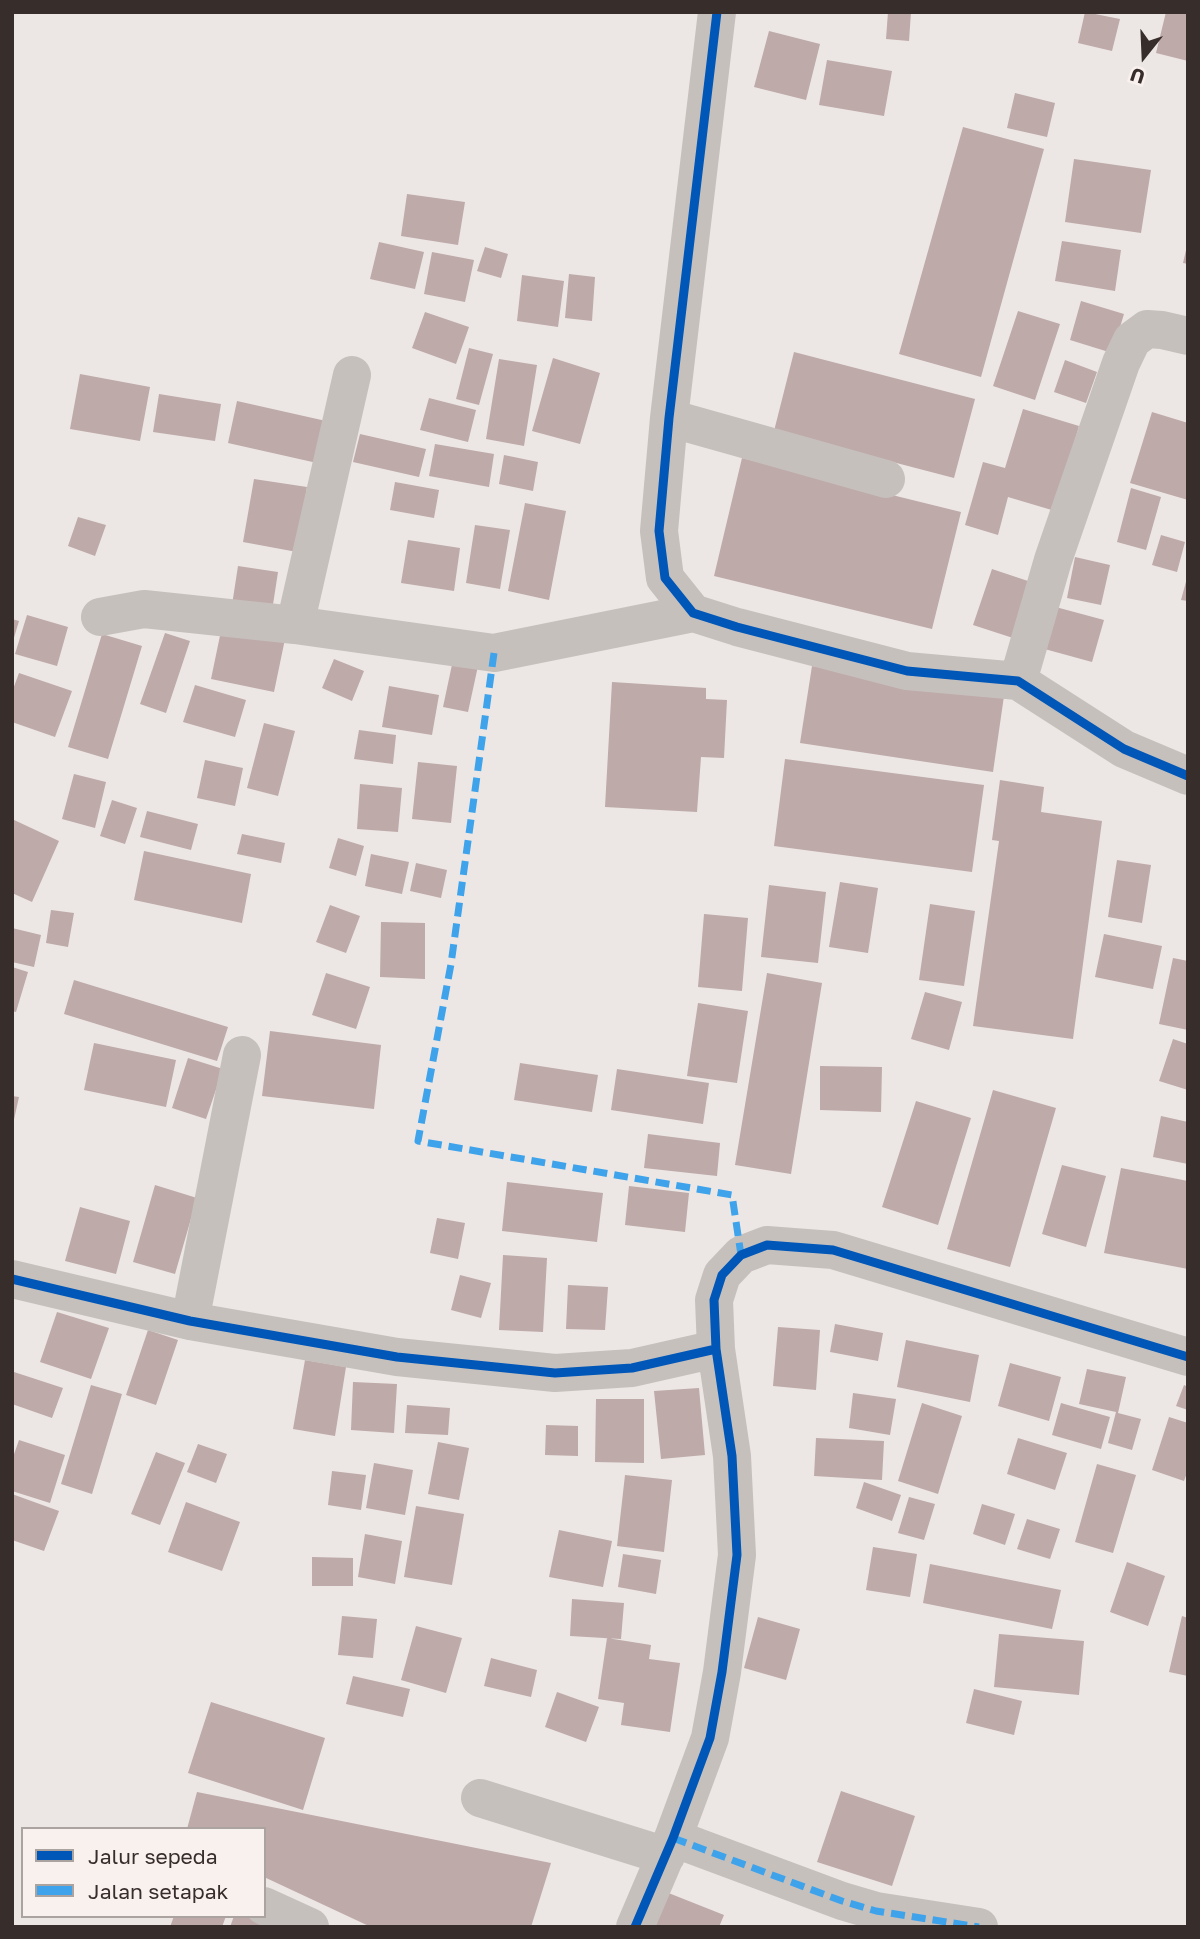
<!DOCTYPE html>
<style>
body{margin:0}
#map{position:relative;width:1200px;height:1939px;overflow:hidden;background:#ece7e4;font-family:"Golos Text",sans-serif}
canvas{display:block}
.frame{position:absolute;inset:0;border:14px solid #372d2b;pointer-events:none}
.legend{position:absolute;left:21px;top:1827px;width:245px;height:91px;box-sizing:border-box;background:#f8f1ed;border:2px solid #aba39f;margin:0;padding:9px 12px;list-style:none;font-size:21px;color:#372d2b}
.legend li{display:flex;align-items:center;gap:14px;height:35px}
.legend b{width:35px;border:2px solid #aba39f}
.north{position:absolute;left:1109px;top:21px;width:70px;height:70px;-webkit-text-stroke:5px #f8f1ed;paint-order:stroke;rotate:198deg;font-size:19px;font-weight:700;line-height:28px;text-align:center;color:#372d2b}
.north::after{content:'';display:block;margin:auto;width:24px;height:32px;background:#372d2b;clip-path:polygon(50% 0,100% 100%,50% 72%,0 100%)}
</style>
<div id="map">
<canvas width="1200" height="1939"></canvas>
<div class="frame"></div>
<ul class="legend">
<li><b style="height:9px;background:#0057b8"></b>Jalur sepeda</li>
<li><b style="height:9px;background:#3fa3eb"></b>Jalan setapak</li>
</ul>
<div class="north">U</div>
</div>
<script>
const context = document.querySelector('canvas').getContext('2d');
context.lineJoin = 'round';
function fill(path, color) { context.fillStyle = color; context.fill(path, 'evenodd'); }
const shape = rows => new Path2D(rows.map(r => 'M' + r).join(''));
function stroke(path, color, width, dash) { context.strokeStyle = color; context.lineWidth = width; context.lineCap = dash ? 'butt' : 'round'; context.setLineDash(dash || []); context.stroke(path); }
const building = shape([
 [888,12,911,12,909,41,886,39],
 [1085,12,1120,19,1112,51,1078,43],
 [1166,12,1188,12,1188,61,1156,53],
 [769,31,820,44,806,100,754,87],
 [827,60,892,71,884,116,819,105],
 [1015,93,1055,103,1047,137,1007,128],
 [963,127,1044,149,981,377,899,354],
 [1074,159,1151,170,1141,233,1065,222],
 [407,194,465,202,458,245,401,236],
 [1062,241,1121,250,1115,291,1055,281],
 [379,242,424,252,415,289,370,279],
 [1187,246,1188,247,1188,264,1183,263],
 [485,247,508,254,501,278,477,271],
 [432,252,474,260,465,302,424,294],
 [569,274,595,277,592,321,565,318],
 [522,275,564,281,558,327,517,321],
 [1081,301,1124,314,1112,353,1070,340],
 [1018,311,1060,324,1035,400,993,386],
 [425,312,469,327,456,364,412,348],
 [469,348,493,354,479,405,456,399],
 [794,352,975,399,954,478,774,431],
 [553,358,600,373,580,444,532,431],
 [499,359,537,365,524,446,486,439],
 [1065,360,1097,372,1086,403,1054,392],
 [80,374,150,387,140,441,70,429],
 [159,394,221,404,215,441,153,432],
 [429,398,476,410,468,442,420,430],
 [237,401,326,421,317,463,228,443],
 [1023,409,1079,426,1055,511,1008,497,998,535,965,525,983,462,1005,468],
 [1152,412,1188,423,1188,500,1130,483],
 [360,434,426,449,419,477,353,462],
 [435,444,494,454,489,487,429,476],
 [504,455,538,462,533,491,499,484],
 [742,458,961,512,932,629,714,576],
 [254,479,307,487,297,552,243,542],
 [395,482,439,490,434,518,390,510],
 [1131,488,1161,497,1146,550,1117,542],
 [525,503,566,511,549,600,508,591],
 [78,517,106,525,95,556,68,546],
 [475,525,510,530,500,589,466,583],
 [1161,535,1185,542,1177,572,1152,565],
 [408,540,460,548,454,591,401,583],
 [1075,557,1110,565,1101,605,1067,598],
 [238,566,278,572,272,611,232,605],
 [992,569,1031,582,1013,638,973,625],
 [1187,578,1188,578,1188,601,1181,600],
 [1052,606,1104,620,1092,662,1041,648],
 [27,615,68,627,57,666,15,654],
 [12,619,19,621,13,641,12,640],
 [222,626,285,639,274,692,211,679],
 [165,633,190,641,166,713,140,704],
 [102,634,142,646,108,759,68,747],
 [334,659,364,671,352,701,322,688],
 [453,660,478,666,468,712,443,707],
 [812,666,1004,696,993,772,800,743],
 [19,673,72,691,55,737,12,722,12,692],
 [612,682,706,688,706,699,727,700,724,758,701,757,697,812,605,807],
 [195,685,246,700,235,737,183,722],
 [389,686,439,695,432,735,382,727],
 [264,723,295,731,278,796,247,788],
 [359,730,396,735,393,764,354,759],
 [785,759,984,785,972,872,774,846],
 [205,760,243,768,235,806,197,798],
 [418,762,457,766,451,823,412,819],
 [74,774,106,782,95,828,62,819],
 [1000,780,1044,787,1041,812,1102,821,1073,1039,973,1026,999,841,992,840],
 [360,784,402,788,398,832,357,829],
 [112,800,137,808,125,844,100,836],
 [147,811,198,824,191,850,140,837],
 [12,819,59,841,32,902,12,893],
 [242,834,285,843,281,863,237,854],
 [338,838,364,846,356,876,329,868],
 [144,851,251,874,242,923,134,900],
 [371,854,409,862,402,894,365,886],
 [1117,860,1151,865,1142,923,1108,917],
 [416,863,447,870,441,898,410,891],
 [840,882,878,888,868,953,829,947],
 [769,885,826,892,818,963,761,957],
 [930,904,975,911,964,986,919,980],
 [330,905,360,916,346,953,316,942],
 [51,910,74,913,68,947,46,943],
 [704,914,748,918,742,991,698,987],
 [381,922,425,923,425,979,380,977],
 [12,928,41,935,34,967,12,962],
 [1104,934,1162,946,1153,989,1095,977],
 [1173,958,1188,961,1188,1030,1159,1024],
 [12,967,28,972,16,1012,12,1011],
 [326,973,370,987,356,1029,312,1015],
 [767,973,822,983,791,1174,735,1165],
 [74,980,228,1027,217,1061,64,1014],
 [925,992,962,1002,949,1050,911,1039],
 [698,1003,748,1011,737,1083,687,1076],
 [270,1031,381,1045,374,1109,262,1096],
 [1173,1039,1188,1044,1188,1090,1159,1081],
 [94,1043,176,1060,166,1107,84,1090],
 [188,1058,223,1069,206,1119,172,1108],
 [520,1063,598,1075,592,1112,514,1100],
 [820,1066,882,1067,881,1112,820,1110],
 [617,1069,709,1083,703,1124,611,1110],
 [993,1090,1056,1108,1010,1267,947,1249],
 [12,1096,19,1097,13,1124,12,1124],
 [916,1101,971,1118,938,1225,882,1207],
 [1161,1116,1188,1122,1188,1164,1153,1157],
 [648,1134,720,1143,717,1176,644,1168],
 [1062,1165,1106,1176,1086,1247,1042,1234],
 [1121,1168,1188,1181,1188,1269,1104,1253],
 [507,1182,603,1193,597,1242,502,1231],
 [155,1185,197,1198,175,1274,133,1262],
 [629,1186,689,1193,685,1232,625,1225],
 [80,1207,130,1221,116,1274,65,1261],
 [437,1218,465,1223,458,1259,430,1253],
 [503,1255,547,1258,543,1332,499,1330],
 [460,1275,491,1283,481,1318,451,1310],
 [568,1285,608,1287,605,1330,566,1329],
 [57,1312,109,1328,91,1379,40,1362],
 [835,1324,883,1333,878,1361,830,1352],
 [778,1327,820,1330,816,1390,773,1386],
 [148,1330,178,1340,156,1405,126,1395],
 [906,1340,979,1355,970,1402,897,1387],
 [305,1360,346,1367,335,1436,293,1429],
 [1010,1363,1061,1377,1049,1421,998,1406],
 [1087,1369,1126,1377,1118,1413,1141,1419,1132,1450,1108,1443,1116,1412,1079,1404],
 [14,1372,63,1388,52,1418,12,1404],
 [353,1382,397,1384,394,1433,351,1430],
 [91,1385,122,1394,92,1494,61,1484],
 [1184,1385,1188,1387,1188,1410,1176,1406],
 [699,1388,705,1455,661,1459,654,1391],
 [853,1393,896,1399,890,1435,849,1428],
 [596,1399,644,1399,644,1463,595,1462],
 [922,1403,962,1416,938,1494,898,1481],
 [1061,1403,1110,1417,1101,1449,1052,1435],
 [407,1405,450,1408,448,1435,405,1433],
 [1169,1417,1188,1423,1188,1470,1184,1481,1152,1470],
 [546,1425,578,1426,578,1456,545,1455],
 [816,1438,884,1441,882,1480,814,1476],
 [1018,1438,1067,1453,1055,1490,1007,1474],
 [19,1440,65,1455,50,1503,12,1491,12,1460],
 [438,1442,469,1448,459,1500,428,1494],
 [198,1444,227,1454,216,1483,187,1472],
 [156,1452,185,1463,160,1525,131,1514],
 [374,1463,413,1470,405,1515,366,1508],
 [1097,1464,1136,1475,1113,1553,1075,1542],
 [332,1471,366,1475,361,1510,328,1505],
 [625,1475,672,1480,664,1552,617,1546],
 [864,1482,901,1495,892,1521,856,1508],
 [12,1494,59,1511,44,1551,12,1540],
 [909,1497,935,1504,924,1540,898,1533],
 [186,1502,240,1522,222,1571,168,1552],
 [982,1504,1015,1514,1005,1545,973,1534],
 [416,1506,464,1514,452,1585,404,1577],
 [1027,1519,1060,1529,1050,1559,1017,1549],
 [559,1530,612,1541,603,1587,549,1577],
 [365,1534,402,1541,395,1584,358,1577],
 [873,1547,917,1554,910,1597,866,1590],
 [623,1554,661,1560,656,1594,618,1587],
 [312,1557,353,1558,353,1586,312,1586],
 [1127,1562,1165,1576,1148,1626,1110,1612],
 [930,1564,1061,1590,1052,1629,923,1603],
 [572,1599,624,1603,621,1639,570,1636],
 [342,1616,377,1619,373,1658,338,1655],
 [1182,1616,1188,1618,1188,1676,1169,1672],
 [758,1617,800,1629,786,1680,744,1668],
 [416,1626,462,1638,446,1693,401,1680],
 [999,1634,1084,1641,1079,1695,994,1687],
 [607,1638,651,1645,649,1659,680,1663,670,1732,621,1725,624,1703,598,1699],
 [491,1658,537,1670,531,1697,484,1686],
 [353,1676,410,1689,403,1717,346,1704],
 [974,1689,1022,1701,1014,1735,966,1723],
 [557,1692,599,1707,586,1742,545,1727],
 [211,1702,325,1738,303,1810,188,1773],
 [841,1791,915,1816,892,1886,817,1862],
 [197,1792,551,1863,531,1927,371,1927,264,1877,264,1829,187,1829],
 [666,1892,724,1915,719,1927,652,1927],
 [174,1916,226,1916,222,1927,170,1927],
 [234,1916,245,1916,272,1927,230,1927]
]);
const minor = shape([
 [717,12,669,418,659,531,665,578,693,613,737,627,907,671,1018,681,1124,749,1188,776],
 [669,418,886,479],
 [100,617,144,609,295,625,494,653,693,613],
 [295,625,352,375],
 [1018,681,1053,560,1121,363,1132,340,1147,329,1162,330,1188,336],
 [12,1279,190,1321,397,1357,555,1373,632,1368,716,1349],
 [190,1321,242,1055],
 [480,1798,666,1856],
 [673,1838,842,1901,876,1911,979,1927],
 [264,1906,310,1927],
 [635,1927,673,1838,710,1738,722,1672,737,1555,732,1456,716,1349,714,1300,722,1275,741,1255,767,1245,833,1250,1188,1357]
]);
const quiet = shape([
 [494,653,451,964,418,1141,732,1195,741,1255],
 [673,1838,842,1901,876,1911,979,1927]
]);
const cycleway = shape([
 [717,12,669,418,659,531,665,578,693,613,737,627,907,671,1018,681,1124,749,1188,776],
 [12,1279,190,1321,397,1357,555,1373,632,1368,716,1349],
 [635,1927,673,1838,710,1738,722,1672,737,1555,732,1456,716,1349,714,1300,722,1275,741,1255,767,1245,833,1250,1188,1357]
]);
fill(building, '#beaaa8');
stroke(minor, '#c6c0bd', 38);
stroke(quiet, '#3fa3eb', 7, [14, 7]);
stroke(cycleway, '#0057b8', 9);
</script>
